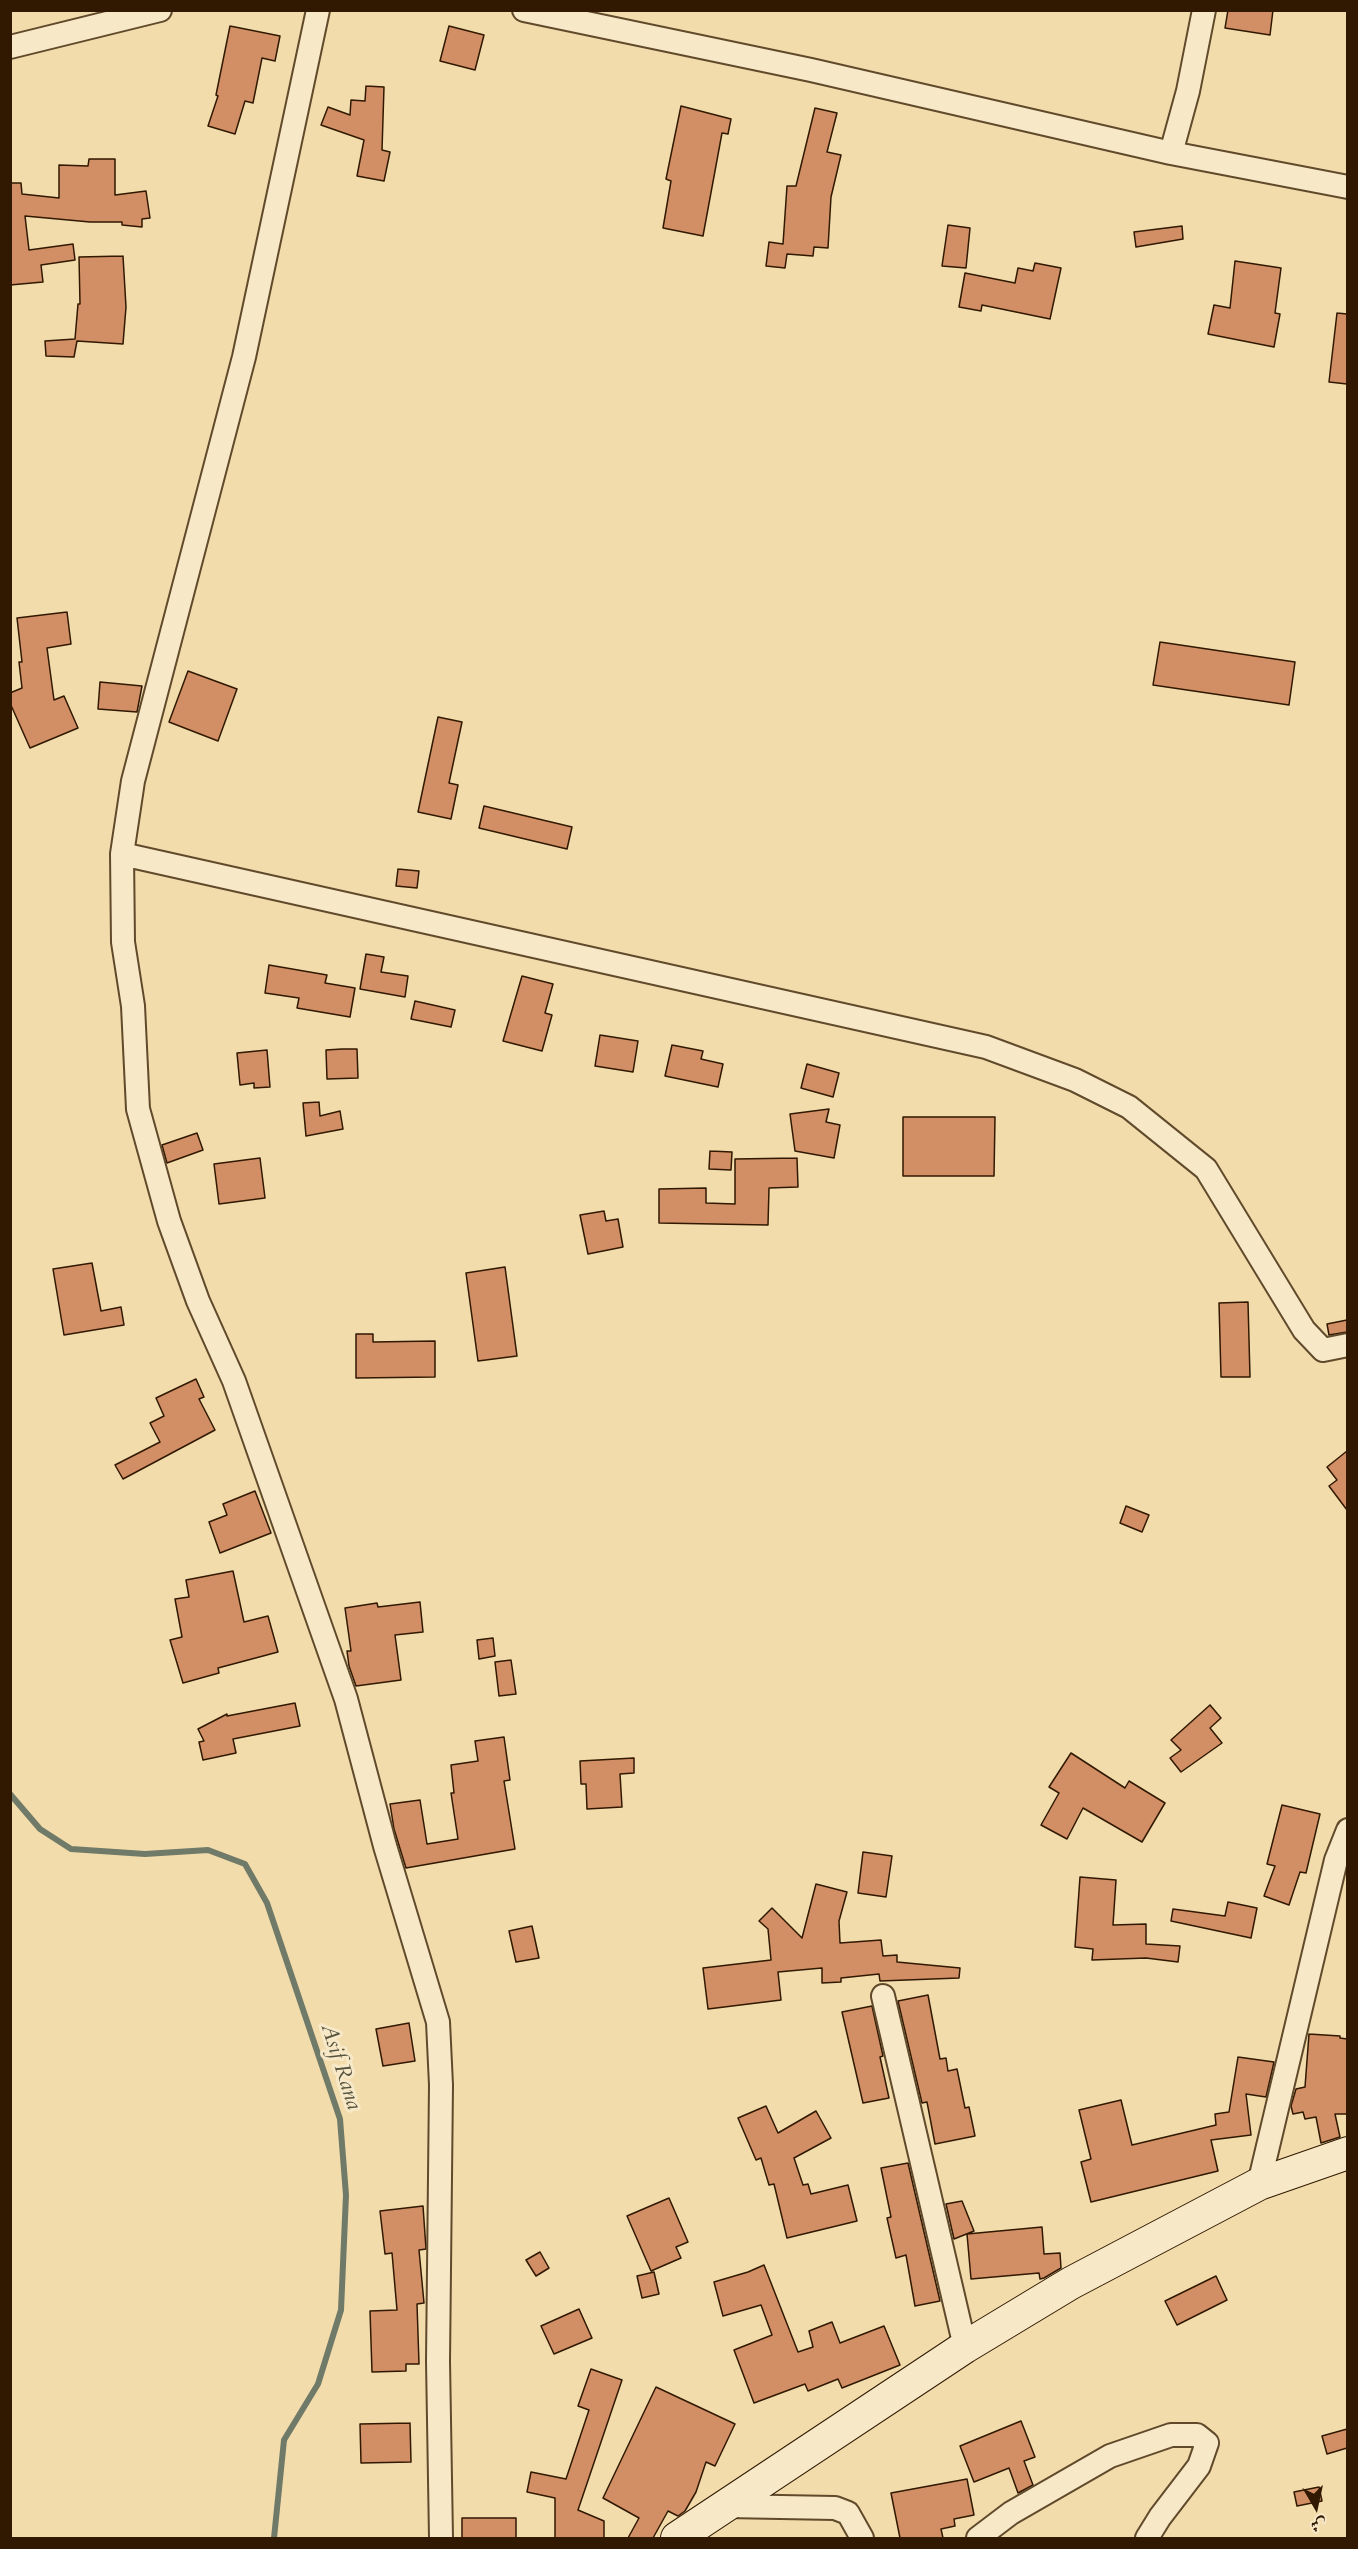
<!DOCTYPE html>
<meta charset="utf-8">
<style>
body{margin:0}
#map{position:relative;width:1358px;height:2549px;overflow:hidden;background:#f2dcab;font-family:Cardo,Amiri,serif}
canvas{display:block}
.frame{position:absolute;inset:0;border:12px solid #301900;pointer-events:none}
.north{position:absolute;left:1286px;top:2477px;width:60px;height:60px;-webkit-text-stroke:4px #f7e8c8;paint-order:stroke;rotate:171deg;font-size:16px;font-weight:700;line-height:24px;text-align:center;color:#301900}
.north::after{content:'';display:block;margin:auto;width:21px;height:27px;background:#301900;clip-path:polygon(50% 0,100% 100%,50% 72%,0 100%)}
</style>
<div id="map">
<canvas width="1358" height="2549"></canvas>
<div class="frame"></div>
<div class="north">ش</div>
</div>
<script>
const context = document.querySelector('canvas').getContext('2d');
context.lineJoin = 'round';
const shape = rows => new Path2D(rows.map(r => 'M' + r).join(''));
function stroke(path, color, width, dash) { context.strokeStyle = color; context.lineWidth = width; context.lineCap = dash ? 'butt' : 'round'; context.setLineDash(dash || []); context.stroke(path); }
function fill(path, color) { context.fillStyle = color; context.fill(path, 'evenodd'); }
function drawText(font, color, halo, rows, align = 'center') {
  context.font = font + ' Cardo,serif'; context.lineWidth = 6; context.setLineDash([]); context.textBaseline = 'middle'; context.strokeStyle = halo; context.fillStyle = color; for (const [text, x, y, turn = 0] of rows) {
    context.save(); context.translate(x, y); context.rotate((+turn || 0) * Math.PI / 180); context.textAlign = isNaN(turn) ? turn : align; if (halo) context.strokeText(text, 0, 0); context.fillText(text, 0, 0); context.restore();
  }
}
const stream = shape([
 [10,1794,40,1829,71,1849,145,1854,208,1850,245,1864,267,1903,340,2119,346,2195,341,2310,318,2384,284,2440,274,2538]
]);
const building = shape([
 [1228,10,1273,10,1270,35,1225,28,1228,10],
 [230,26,280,36,275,61,262,58,253,103,245,101,235,134,208,126,218,96,216,95,230,26],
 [449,26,484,35,475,70,440,61,449,26],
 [366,86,384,87,382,150,390,152,384,181,357,176,364,140,321,125,328,107,350,115,351,100,365,101,366,86],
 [681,106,731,119,728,134,722,133,703,236,663,228,671,181,666,179,681,106],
 [815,108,837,113,827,152,841,155,831,197,828,248,814,247,813,256,787,254,785,268,766,266,769,242,783,244,787,186,796,186,815,108],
 [89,159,115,159,115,195,146,191,150,218,142,219,142,227,122,225,122,222,90,222,25,216,29,250,73,244,75,260,41,265,43,282,10,285,10,183,21,183,22,194,59,198,59,165,88,166,89,159],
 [948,225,970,228,966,268,942,266,948,225],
 [1182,226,1183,239,1136,247,1134,232,1182,226],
 [123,256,126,307,123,344,77,341,74,357,46,356,45,341,75,339,78,304,80,304,79,257,123,256],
 [1235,261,1281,268,1275,313,1280,314,1274,347,1208,334,1214,305,1230,308,1235,261],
 [1035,263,1061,268,1050,319,982,305,981,311,959,307,965,273,1015,283,1018,268,1033,271,1035,263],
 [1337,313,1347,314,1347,384,1329,382,1337,313],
 [67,612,71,644,47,648,54,700,64,696,78,728,30,748,10,703,10,693,22,688,19,662,22,662,17,618,67,612],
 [1160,642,1295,662,1289,705,1153,685,1160,642],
 [188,671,237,689,218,741,169,722,188,671],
 [100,682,142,686,137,712,98,709,100,682],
 [438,717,462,722,449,783,458,785,451,819,418,812,438,717],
 [484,806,572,827,567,849,479,828,484,806],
 [398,869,419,871,417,888,396,886,398,869],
 [366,954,384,957,381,972,408,976,405,997,360,989,366,954],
 [269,965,327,975,325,983,355,988,350,1017,297,1008,299,998,265,993,269,965],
 [522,976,553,984,545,1013,552,1015,542,1051,503,1041,522,976],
 [415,1001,455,1010,451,1027,411,1019,415,1001],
 [600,1035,638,1041,633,1072,595,1066,600,1035],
 [672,1045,703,1051,701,1059,723,1064,718,1087,665,1076,672,1045],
 [342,1049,357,1049,358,1078,327,1079,326,1050,342,1049],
 [267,1050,270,1087,254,1088,254,1083,240,1085,237,1053,267,1050],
 [807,1064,839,1073,833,1097,801,1088,807,1064],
 [319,1102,320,1116,340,1111,343,1129,306,1136,303,1103,319,1102],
 [829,1109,826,1122,840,1125,834,1158,795,1151,790,1114,829,1109],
 [903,1117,995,1117,994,1176,903,1176,903,1117],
 [197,1133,203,1150,167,1163,162,1145,197,1133],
 [710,1151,732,1152,731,1170,709,1169,710,1151],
 [260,1158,265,1198,219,1204,214,1164,260,1158],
 [797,1158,798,1187,769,1188,768,1225,659,1223,659,1189,706,1188,706,1203,735,1204,735,1159,797,1158],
 [604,1211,606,1221,618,1219,623,1247,588,1254,580,1215,604,1211],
 [92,1263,101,1311,121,1307,124,1325,64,1335,53,1269,92,1263],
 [505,1267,517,1356,478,1361,466,1273,505,1267],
 [1248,1302,1250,1377,1221,1377,1219,1303,1248,1302],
 [1347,1320,1347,1332,1329,1335,1327,1324,1347,1320],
 [356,1334,373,1334,373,1342,435,1341,435,1377,356,1378,356,1334],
 [196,1379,204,1397,199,1399,215,1430,123,1479,115,1465,160,1442,150,1423,164,1416,156,1398,196,1379],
 [1347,1451,1347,1510,1329,1486,1337,1480,1327,1467,1347,1451],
 [255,1491,271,1533,220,1553,209,1522,227,1515,223,1504,255,1491],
 [1126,1506,1149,1515,1142,1532,1120,1523,1126,1506],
 [233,1571,244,1622,268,1616,278,1652,218,1668,219,1673,183,1683,170,1640,182,1637,175,1599,189,1597,186,1580,233,1571],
 [420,1602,423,1632,395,1635,401,1680,356,1686,349,1666,347,1651,351,1651,345,1608,377,1603,378,1607,420,1602],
 [493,1638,495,1656,479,1659,477,1640,493,1638],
 [511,1660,516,1694,499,1696,495,1662,511,1660],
 [295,1703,300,1726,233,1739,236,1753,203,1760,199,1742,204,1741,198,1729,227,1714,227,1716,295,1703],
 [1210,1705,1221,1718,1210,1728,1222,1743,1181,1772,1170,1758,1181,1750,1171,1740,1210,1705],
 [504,1737,510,1780,504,1781,515,1849,406,1868,394,1829,390,1804,420,1800,427,1844,458,1839,451,1793,454,1793,451,1765,478,1761,475,1741,504,1737],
 [1071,1753,1125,1788,1129,1781,1165,1803,1142,1842,1083,1808,1067,1839,1041,1825,1059,1793,1049,1787,1071,1753],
 [634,1758,634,1773,620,1774,622,1807,587,1809,586,1784,581,1784,580,1761,634,1758],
 [1282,1805,1320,1814,1306,1873,1300,1872,1289,1905,1264,1896,1275,1866,1267,1864,1282,1805],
 [863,1852,892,1856,886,1897,858,1893,863,1852],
 [1080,1877,1116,1880,1113,1925,1146,1924,1146,1944,1180,1946,1178,1962,1146,1958,1092,1960,1093,1949,1075,1947,1080,1877],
 [816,1884,847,1892,839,1921,840,1943,881,1940,883,1956,897,1955,897,1962,960,1968,959,1978,880,1981,879,1974,841,1978,841,1982,822,1983,822,1968,778,1972,781,2000,708,2009,703,1968,771,1960,768,1929,759,1921,772,1908,802,1938,816,1884],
 [1228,1902,1257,1908,1251,1938,1171,1921,1173,1909,1225,1916,1228,1902],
 [532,1926,539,1958,516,1962,509,1931,532,1926],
 [928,1995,940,2059,946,2058,948,2071,957,2069,965,2108,969,2107,975,2136,935,2144,927,2102,922,2103,898,2001,928,1995],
 [872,2006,883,2056,880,2057,889,2098,863,2103,842,2012,872,2006],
 [409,2023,415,2061,383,2066,376,2029,409,2023],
 [1309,2034,1340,2036,1340,2038,1347,2039,1347,2114,1335,2114,1340,2137,1321,2143,1316,2117,1305,2119,1303,2112,1293,2114,1291,2106,1296,2089,1305,2087,1309,2034],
 [1238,2057,1274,2062,1266,2097,1246,2094,1251,2135,1211,2140,1218,2171,1091,2202,1081,2162,1091,2159,1079,2110,1121,2100,1132,2145,1216,2125,1215,2114,1229,2112,1238,2057],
 [766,2106,778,2133,816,2111,831,2138,794,2158,803,2185,808,2184,811,2194,848,2185,857,2221,787,2238,774,2184,769,2185,761,2158,756,2160,738,2118,766,2106],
 [908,2163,940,2301,915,2306,906,2255,896,2258,887,2218,891,2217,881,2168,908,2163],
 [669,2198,688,2242,676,2247,681,2258,651,2271,627,2216,669,2198],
 [962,2201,974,2231,954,2239,946,2204,962,2201],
 [423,2206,426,2249,419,2250,424,2303,417,2304,419,2364,406,2364,406,2371,372,2372,370,2311,397,2310,392,2253,385,2254,380,2211,423,2206],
 [1042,2227,1044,2254,1060,2253,1061,2268,1044,2278,1040,2279,1039,2273,971,2279,967,2234,1042,2227],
 [540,2252,549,2268,536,2276,526,2260,540,2252],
 [764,2265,798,2352,813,2347,809,2331,832,2322,840,2343,884,2326,900,2365,842,2388,838,2379,808,2391,805,2384,754,2403,734,2350,772,2335,761,2305,723,2316,714,2282,748,2272,764,2265],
 [654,2272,659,2294,642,2298,637,2276,654,2272],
 [1216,2276,1227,2300,1177,2325,1165,2301,1216,2276],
 [579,2309,592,2338,554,2354,541,2326,579,2309],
 [591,2369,622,2380,578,2510,604,2521,604,2538,555,2538,555,2498,527,2492,531,2472,566,2479,589,2410,578,2406,591,2369],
 [656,2387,735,2424,715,2466,706,2462,696,2492,685,2511,678,2516,668,2511,653,2538,628,2538,639,2518,603,2498,656,2387],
 [1021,2421,1035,2457,1024,2461,1033,2485,1018,2493,1009,2468,974,2482,960,2446,1021,2421],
 [410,2423,411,2462,361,2463,360,2424,410,2423],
 [1347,2429,1347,2448,1327,2454,1322,2436,1347,2429],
 [967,2479,974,2515,954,2519,955,2526,941,2529,943,2538,900,2538,891,2493,967,2479],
 [1319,2487,1322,2501,1297,2506,1294,2492,1319,2487],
 [462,2518,516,2518,516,2538,462,2538,462,2518]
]);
const minor = shape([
 [318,10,244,357,133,781,122,854,123,942,133,1006,138,1109,169,1221,198,1301,234,1381,346,1699,385,1846,438,2022,441,2085,438,2361,441,2538],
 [524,10,811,70,1171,153,1348,187],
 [10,47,160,10],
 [1171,153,1188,91,1204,10],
 [122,854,986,1047,1075,1080,1129,1107,1206,1169,1304,1330,1323,1350,1348,1345],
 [883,1996,965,2347],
 [1259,2184,1336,1860,1348,1830],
 [726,2506,835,2508,848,2513,862,2538],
 [978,2538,1011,2513,1110,2456,1171,2435,1197,2435,1207,2443,1199,2466,1160,2517,1147,2538]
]);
const secondary = shape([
 [677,2538,965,2347,1071,2283,1259,2184,1348,2153]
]);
const waterNames = [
 ["Asif Rana",340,2067,72]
];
stroke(stream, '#707a68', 6);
fill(building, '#d28f65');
stroke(building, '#301900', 1.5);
stroke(minor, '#604a2b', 26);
stroke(secondary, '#301900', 34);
stroke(minor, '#f7e8c8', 22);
stroke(secondary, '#f7e8c8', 32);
drawText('italic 22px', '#55523d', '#f7e8c8', waterNames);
</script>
